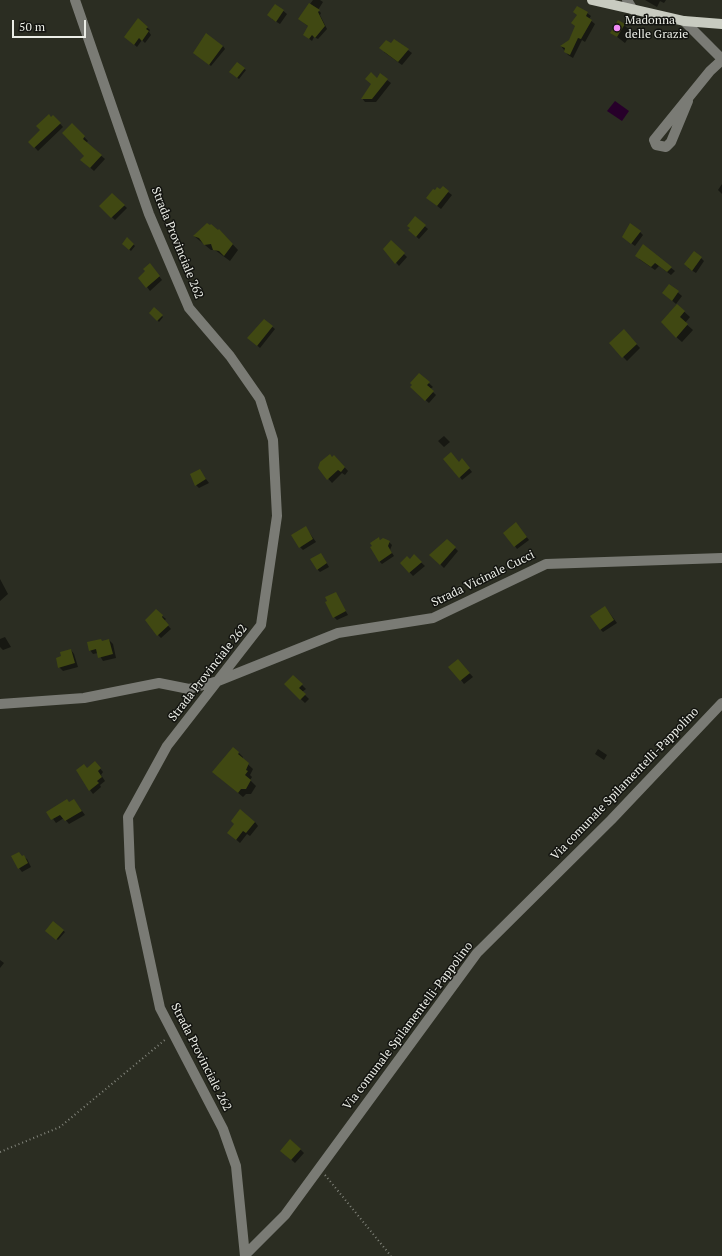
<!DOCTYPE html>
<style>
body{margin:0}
#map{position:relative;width:722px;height:1256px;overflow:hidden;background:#2b2d22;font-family:"PT Serif",serif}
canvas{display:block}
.scale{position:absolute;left:12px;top:20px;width:74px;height:18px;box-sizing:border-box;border:2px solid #ebede6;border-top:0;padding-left:5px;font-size:12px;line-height:14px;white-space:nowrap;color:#ebede6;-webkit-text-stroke:3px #131410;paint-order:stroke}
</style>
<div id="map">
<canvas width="722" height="1256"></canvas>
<div class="scale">50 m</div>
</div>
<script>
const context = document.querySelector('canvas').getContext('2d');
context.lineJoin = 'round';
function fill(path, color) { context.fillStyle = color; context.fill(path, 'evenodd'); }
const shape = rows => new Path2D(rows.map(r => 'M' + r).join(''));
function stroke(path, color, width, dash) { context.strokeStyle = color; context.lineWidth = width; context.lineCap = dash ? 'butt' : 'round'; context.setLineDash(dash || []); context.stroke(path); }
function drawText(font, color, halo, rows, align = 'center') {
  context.font = font + ' "PT Serif",serif'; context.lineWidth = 3; context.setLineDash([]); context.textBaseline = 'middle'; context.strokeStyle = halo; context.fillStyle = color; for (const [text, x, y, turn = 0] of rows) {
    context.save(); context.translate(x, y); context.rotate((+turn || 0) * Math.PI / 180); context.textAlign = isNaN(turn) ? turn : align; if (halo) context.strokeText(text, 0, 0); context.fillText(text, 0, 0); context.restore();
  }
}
const water = shape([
 [615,101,629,111,622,121,607,111]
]);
const shadow = shape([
 [313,0,320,0,323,2,318,10,321,13,320,15,327,29,318,39,314,37,312,41,307,37,309,27,299,19],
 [645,0,666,0,664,3,660,1,657,7],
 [276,5,287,14,280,24,272,19],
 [587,13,591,16,589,19,595,24,585,42,582,40,573,58,568,55,561,46,569,41,576,26,577,15],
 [138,20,150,30,149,32,151,35,145,43,142,40,137,47,128,39],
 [624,25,632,32,625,43,612,33],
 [394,40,412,53,402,65,384,52],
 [223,46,225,49,211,66,197,55],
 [244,69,246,70,239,79,232,74],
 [377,79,387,80,391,83,376,102,365,102,362,98],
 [53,116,63,127,38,151,30,142],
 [72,124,88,141,86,143,105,159,94,171,85,163,85,156],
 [722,184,722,194,718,190],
 [440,191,448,192,452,195,441,209,431,201],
 [112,194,127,208,115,220,100,206],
 [415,218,428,229,419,239,409,230],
 [640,232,643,235,635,246,627,240],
 [194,236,225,236,238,250,230,261,215,250,211,250],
 [127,239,135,246,131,251,123,244],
 [391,242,407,257,399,266,384,249],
 [643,246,675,271,671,275,659,266,655,270,639,259],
 [701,258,704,261,696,273,688,268],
 [153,268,162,280,150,291,147,287],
 [669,285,682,296,676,304,667,296],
 [677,305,690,317,685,323,693,330,682,342,675,336],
 [154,308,163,317,159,322,150,312],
 [264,320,275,329,260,348,251,340],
 [624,331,640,348,627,361,610,343],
 [419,374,433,387,430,389,436,395,429,403,415,391],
 [444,436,450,442,444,447,438,441],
 [332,458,338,460,348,471,345,475,342,473,332,483,319,468],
 [459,463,465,463,472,472,462,480,460,477],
 [199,470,209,483,199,488,196,485],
 [518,526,529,540,517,549,515,546],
 [306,528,316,542,303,550,300,547],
 [379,538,381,541,389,542,392,545,390,550,394,556,382,564,379,561],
 [447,540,458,551,444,568,431,555],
 [414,556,425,566,413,576,401,563,410,560],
 [323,557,329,567,320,572,317,569],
 [0,579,8,594,0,601],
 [335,593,348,615,337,620,334,617],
 [605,607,617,623,603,632,600,629],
 [156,611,166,619,164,621,171,629,161,638,158,635],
 [5,637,11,647,3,650,0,647,0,639],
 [109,640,113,644,116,658,103,661,98,653,93,654,90,650],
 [71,650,74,654,78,667,63,671,59,667,62,657],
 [461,664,473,677,464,684,461,680],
 [293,676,306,689,302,692,309,699,305,703,285,684],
 [598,749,607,755,604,760,595,754],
 [239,753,243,757,242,759,253,769,250,775,252,777,250,780,256,786,251,794,246,794,243,797,219,777],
 [98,766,103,772,101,775,105,781,100,785,101,787,93,794,90,790,87,769],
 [74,800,85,815,69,824,64,818,56,823,48,812],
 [255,822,258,826,250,836,247,834,240,843,232,836],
 [22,856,27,859,31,867,22,872,19,868],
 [53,923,65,932,58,940,48,932],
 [0,960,4,963,0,968],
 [291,1140,304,1153,295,1163,285,1154]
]);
const building = shape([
 [309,3,320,10,318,12,325,26,315,38,312,35,309,39,303,35,308,26,298,19],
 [275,4,284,10,276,22,267,15],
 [577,6,588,12,586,16,592,20,581,39,578,38,570,55,564,52,565,48,560,46,569,40,575,26,571,23,577,15,573,12],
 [138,18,148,27,146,29,149,31,142,41,139,38,134,45,124,37],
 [618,20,625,24,617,37,610,33],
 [206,33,223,46,209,65,193,53],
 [394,39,409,49,398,62,379,48,386,40,391,43],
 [237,62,245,68,237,78,229,72],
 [371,72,377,78,380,73,388,79,372,99,361,99,371,84,365,79],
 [49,114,51,117,53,115,61,123,34,148,28,142,40,130,36,126],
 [72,123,85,136,83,139,102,155,90,168,80,160,84,156,62,133],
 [443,186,449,191,437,206,426,198,433,189,435,190,437,187,440,189],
 [112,193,125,205,111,218,99,206],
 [415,216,426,225,416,237,408,230,410,228,407,226],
 [207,223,210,225,211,224,218,230,219,229,233,244,224,256,219,251,213,250,211,244,204,245,199,238,193,236],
 [630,223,641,231,631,244,622,237],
 [127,237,134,244,129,250,122,244],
 [391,240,405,253,395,264,383,249],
 [643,244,672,267,667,272,655,263,651,267,635,256],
 [694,251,702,257,692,271,684,264],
 [150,263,160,276,146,288,138,278,145,271,143,269],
 [669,284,679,291,672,301,662,293],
 [677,304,685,311,680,317,688,324,676,338,661,322],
 [154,307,163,315,157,321,149,313],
 [264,319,273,326,257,346,247,338],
 [624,329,637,344,622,358,609,343],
 [419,373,430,382,427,385,434,391,425,401,410,387,412,385,410,383],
 [451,452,459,462,462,458,470,468,459,478,443,459],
 [330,454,332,457,334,455,345,467,341,472,338,470,327,480,318,468,320,462],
 [200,469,206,479,195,486,190,474],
 [516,522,527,537,514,547,503,533],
 [306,526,313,539,299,548,291,535],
 [379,537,380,540,383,538,390,541,388,546,392,553,379,562,370,547,372,546,370,543],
 [447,539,456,547,440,565,429,555],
 [321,553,327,563,317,570,310,559],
 [414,554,422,562,409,573,400,563,407,556,410,559],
 [336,592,346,611,333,618,325,602,327,601,325,597],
 [605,606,614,620,600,630,590,616],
 [156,609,163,615,162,617,169,625,157,636,145,620],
 [101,639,102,641,109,639,113,654,98,658,96,649,89,651,87,642],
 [71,649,75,663,58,668,56,658,61,656,60,652],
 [458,659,470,673,460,681,448,667],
 [293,675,303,684,299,688,306,694,300,700,284,684],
 [233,747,239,752,238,754,249,763,246,770,248,771,245,775,251,780,246,789,241,789,238,793,212,772],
 [95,761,101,768,98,771,102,777,97,781,99,783,89,791,76,770,84,764,87,768],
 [67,799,69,802,74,799,82,811,65,821,60,815,51,820,46,812],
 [240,809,255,822,246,833,243,831,236,840,227,833,234,824,231,821],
 [19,852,22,856,24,855,28,863,18,869,11,856],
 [53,921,64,930,56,940,45,931],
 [290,1139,301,1149,291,1160,280,1151]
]);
const path = shape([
 [0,1152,60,1127,166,1039],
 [325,1175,391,1256]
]);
const minor = shape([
 [75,0,149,214,189,308,230,356,260,399,273,440,277,516,261,625,167,746,128,817,130,868,160,1008,223,1129,236,1166,245,1256],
 [627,0,633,10],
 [684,21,722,59],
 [688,101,671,142,666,147,656,145,654,140,710,71,722,60],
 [0,704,84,698,159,683,189,689,218,681,338,633,433,618,546,564,722,558],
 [245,1255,285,1215,477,953,611,820,722,703]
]);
const major = shape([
 [592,0,684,21,722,24]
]);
const markers = [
 [617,28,4,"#f08bf5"]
];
const poiNames = [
 ["Madonna",625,21],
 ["delle Grazie",625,35]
];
const streetNames = [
 ["Strada Provinciale 262",177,243,68],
 ["Strada Vicinale Cucci",483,579,-26],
 ["Strada Provinciale 262",208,673,-52],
 ["Via comunale Spilamentelli-Pappolino",625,784,-46],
 ["Via comunale Spilamentelli-Pappolino",408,1026,-53],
 ["Strada Provinciale 262",201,1057,63]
];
fill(water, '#27002a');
fill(shadow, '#0007');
fill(building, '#404812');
stroke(path, '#83857c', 2, [1, 3]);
stroke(minor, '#7a7b75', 10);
stroke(major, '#c8cbc0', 10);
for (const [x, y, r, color] of markers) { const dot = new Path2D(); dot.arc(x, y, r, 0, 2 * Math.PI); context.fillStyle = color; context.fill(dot); stroke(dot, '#131410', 1.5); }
drawText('12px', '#ebede6', '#131410', poiNames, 'left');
drawText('12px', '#ebede6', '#131410', streetNames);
</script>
